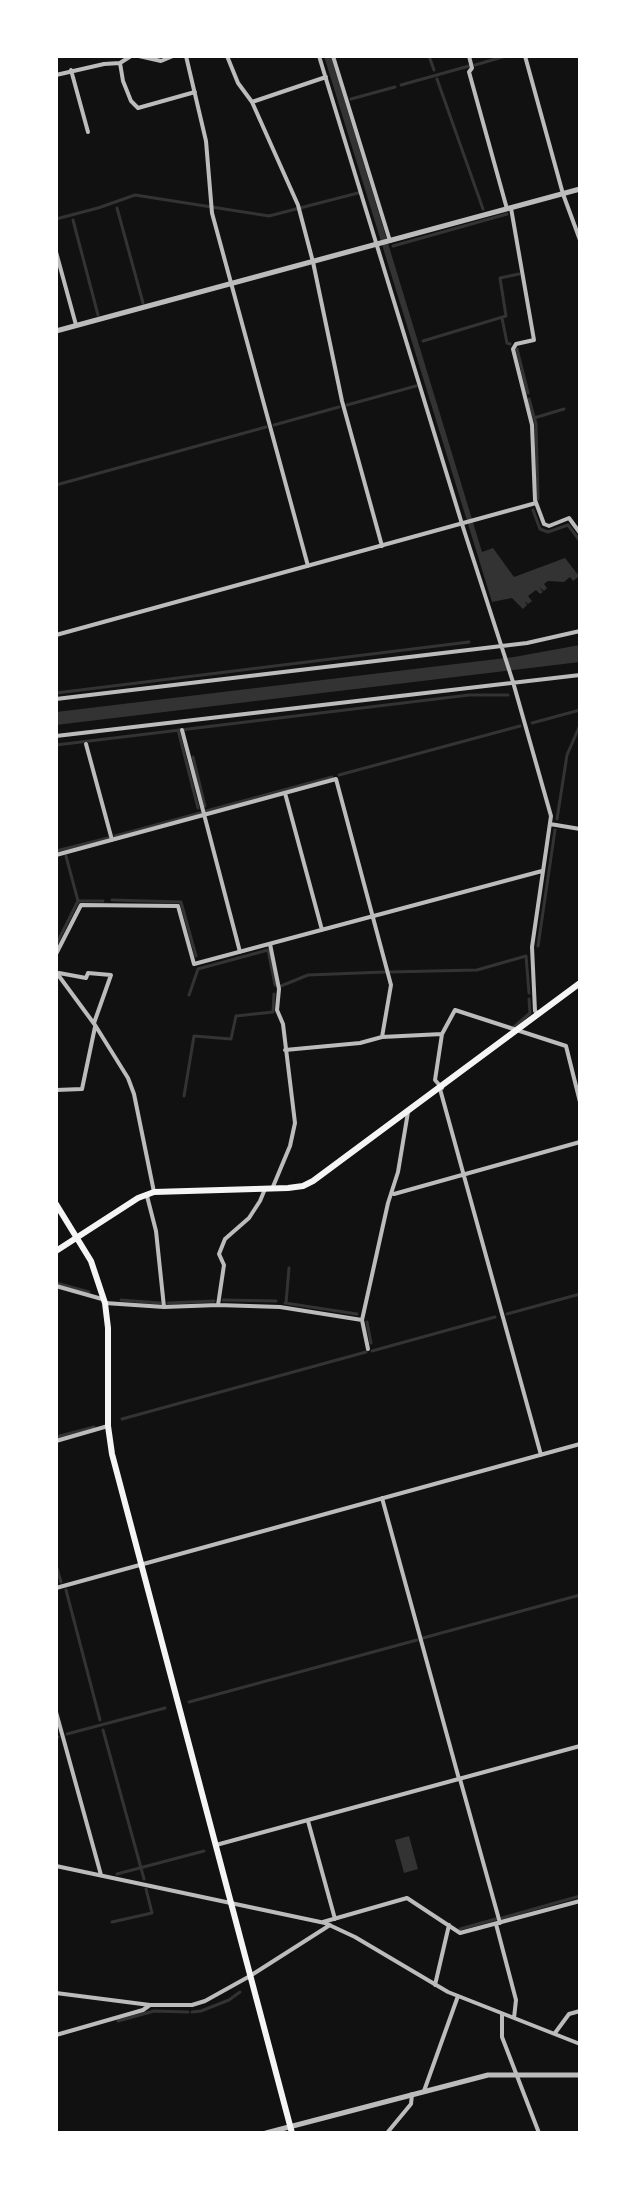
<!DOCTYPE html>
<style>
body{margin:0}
#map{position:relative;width:636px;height:2189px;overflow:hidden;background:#111;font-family:"DM Sans",sans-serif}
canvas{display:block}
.frame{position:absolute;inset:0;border:58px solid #fff;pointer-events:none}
</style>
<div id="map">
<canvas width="636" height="2189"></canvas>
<div class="frame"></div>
</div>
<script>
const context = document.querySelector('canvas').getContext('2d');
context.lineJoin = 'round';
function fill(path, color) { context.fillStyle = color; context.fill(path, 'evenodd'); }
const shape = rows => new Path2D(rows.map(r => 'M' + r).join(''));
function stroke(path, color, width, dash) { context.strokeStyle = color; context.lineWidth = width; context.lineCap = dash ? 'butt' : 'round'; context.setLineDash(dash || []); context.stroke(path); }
const water = shape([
 [324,56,331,56,482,552,493,548,514,577,565,558,579,576,573,581,570,577,564,582,548,581,544,584,547,588,544,591,539,587,543,592,540,594,536,590,528,596,532,601,528,604,525,601,527,605,523,609,512,598,492,602],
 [580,645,580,662,56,725,56,712,514,657],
 [409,1836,418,1869,404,1873,395,1840]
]);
const stream = shape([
 [429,56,434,70],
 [475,65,506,56],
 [437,79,483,209],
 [401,85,469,66],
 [351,99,395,87],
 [117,208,143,303],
 [56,219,98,208,135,195,269,216,358,193],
 [73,220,98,315],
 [393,246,507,214],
 [502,318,507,343,510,344],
 [423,341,506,316,500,278,519,274],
 [517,349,528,393],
 [529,399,536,424,538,499],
 [347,405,416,386],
 [534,418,564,409],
 [274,425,339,407],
 [56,485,266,427],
 [533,510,540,529,548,532,568,525,580,541],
 [56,693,469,642],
 [532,723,580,710],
 [178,730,198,808],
 [56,745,469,695,508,695],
 [193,757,205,806],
 [339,775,520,726],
 [206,811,332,777],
 [557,819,567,755,580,725],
 [115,836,200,813],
 [56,851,108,838],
 [66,856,78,901],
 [112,900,181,902,196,956],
 [56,945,78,901,103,901],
 [538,946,555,830],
 [389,972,477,970,526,956,529,993],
 [281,986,308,975,385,972],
 [189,995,198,969,268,950,275,985],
 [514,1027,530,1013,529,999],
 [184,1096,194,1036,231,1039,236,1016,273,1012,274,994],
 [56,1283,89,1292],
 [121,1300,160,1303],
 [223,1300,276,1301],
 [168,1303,214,1301],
 [285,1303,357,1314],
 [286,1303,289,1268],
 [507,1314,580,1294],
 [367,1322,371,1343],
 [372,1351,495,1317],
 [122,1419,366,1352],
 [56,1437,94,1427],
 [56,1565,61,1582],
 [66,1590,100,1720],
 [423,1638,580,1595],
 [189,1702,417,1640],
 [103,1730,144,1879],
 [67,1734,165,1708],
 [56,1737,58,1737],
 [117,1874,204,1851],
 [502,1918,580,1896],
 [112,1922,152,1913,146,1889],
 [460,1929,496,1919],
 [192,2012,201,2011,229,2000,240,1992],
 [118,2021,154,2011,188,2012]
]);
const minor = shape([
 [139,56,161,61,173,56],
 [186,56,206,141,212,213,308,566],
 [227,56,238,83,252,102,326,77],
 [319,56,462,524,513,682,551,816,532,947,535,1011,539,1014],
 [333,56,390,241],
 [469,56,472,68,469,72,507,209],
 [525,56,563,194,580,240],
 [120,63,123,81,131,101,138,108,195,92],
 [71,70,88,132],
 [56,75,104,64,120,63,131,56],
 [252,102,298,205,313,262,342,401,382,546],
 [511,208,534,340,516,344,513,349,532,425,535,500,544,524,549,526,569,518,580,533],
 [56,252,76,325],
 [56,635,536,503],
 [56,699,527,643,580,631],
 [182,730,240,952],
 [56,736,580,675],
 [86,744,112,840],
 [285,793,322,930],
 [550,824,580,829],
 [56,855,336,779,391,985,382,1037],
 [270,944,279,989,277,1010,283,1024,295,1123,290,1146,272,1189],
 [56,954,81,905,178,906,194,964,542,871],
 [56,972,95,1025,128,1078,134,1094,154,1192],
 [59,973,86,978,88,973,111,975,94,1023],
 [285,1050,360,1043,382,1037,442,1034,455,1010,566,1046,580,1102],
 [442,1088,435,1080,442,1034],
 [440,1089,541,1455],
 [56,1090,82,1089,95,1027],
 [394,1194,580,1142],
 [147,1196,156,1231,164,1307],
 [56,1286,102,1299],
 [105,1303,164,1307,218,1305,280,1307,362,1320,388,1203,398,1172,408,1112],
 [218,1305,224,1265,219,1254,225,1239,249,1218,260,1201,265,1189],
 [362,1320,368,1349],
 [56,1441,108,1426],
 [382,1498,459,1779],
 [56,1588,580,1444],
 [56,1712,101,1875],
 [460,1779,500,1923],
 [308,1821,335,1919],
 [216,1845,580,1746],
 [56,1866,325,1923,355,1937,448,1992,580,2044],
 [323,1922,407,1898,460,1933,580,1901],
 [496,1924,516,2000,514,2018],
 [435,1985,449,1925],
 [56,1993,150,2005,192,2005,205,2001,250,1976,330,1925],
 [502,2014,502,2037,539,2133],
 [555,2033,569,2014,580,2011],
 [56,2035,143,2010,150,2005],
 [424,2091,458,1996],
 [387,2133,411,2104,412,2094]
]);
const tertiary = shape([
 [56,331,580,189],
 [266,2133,488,2075,580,2075]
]);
const secondary = shape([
 [56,1204,91,1261,105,1303,108,1328,108,1426,112,1454,292,2133],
 [56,1251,138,1198,154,1192,288,1188,303,1186,313,1181,580,983]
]);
fill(water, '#333');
stroke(stream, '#333', 3);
stroke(minor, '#bcbcbc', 4);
stroke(tertiary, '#bcbcbc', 5);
stroke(secondary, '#f5f5f5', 6);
</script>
